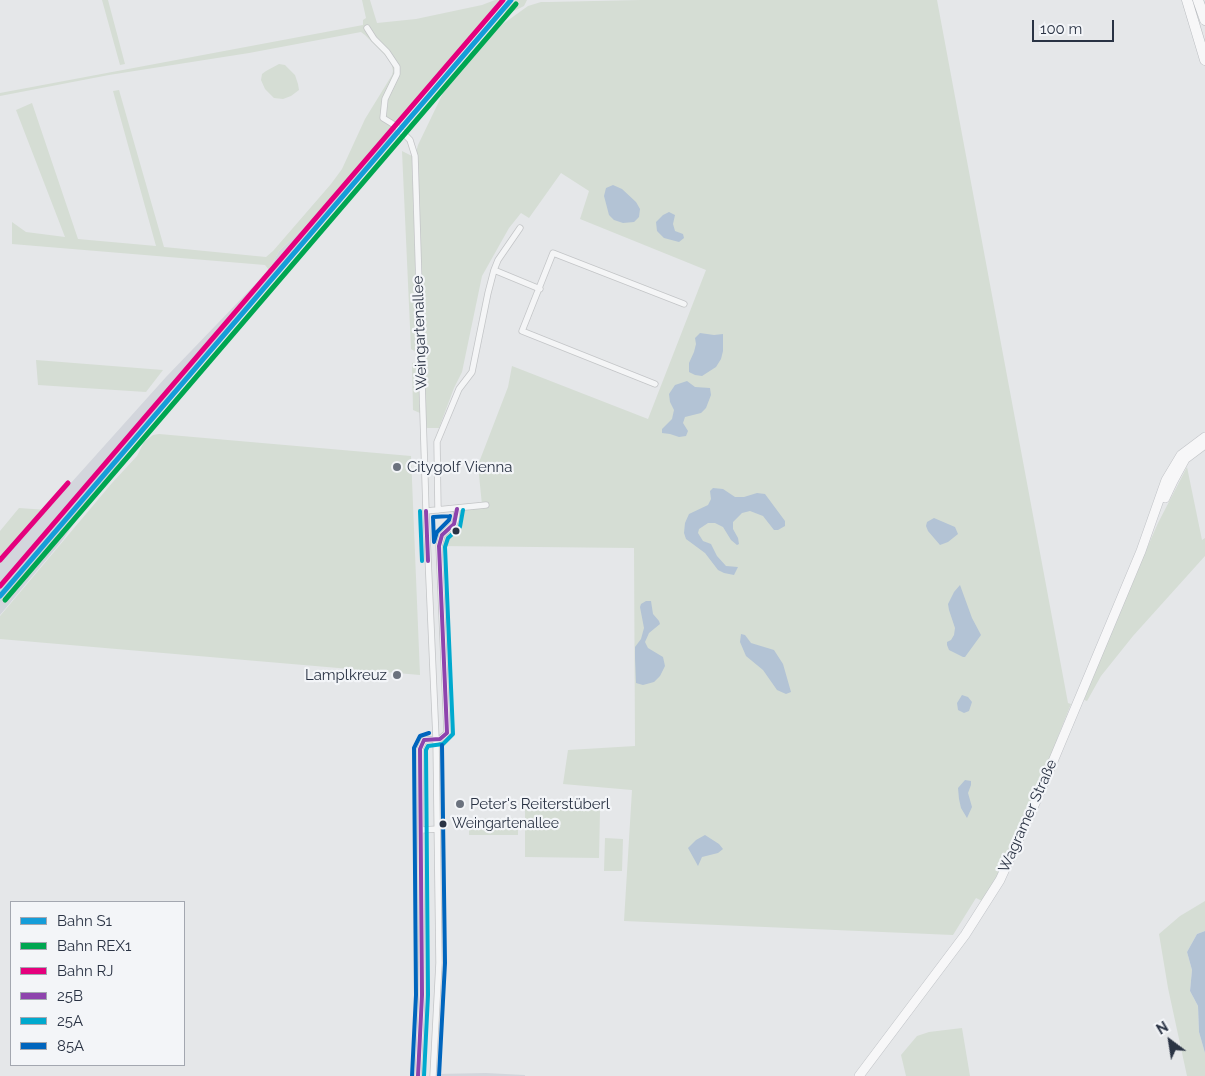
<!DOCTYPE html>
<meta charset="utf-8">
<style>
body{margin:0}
#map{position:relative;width:1205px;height:1076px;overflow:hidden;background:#e5e7e9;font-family:Raleway,sans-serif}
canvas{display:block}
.legend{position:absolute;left:10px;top:901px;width:175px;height:165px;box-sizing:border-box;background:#f3f5f8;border:1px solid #a3a7b0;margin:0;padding:6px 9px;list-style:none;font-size:15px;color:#2a3344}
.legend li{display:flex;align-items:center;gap:10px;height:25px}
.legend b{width:25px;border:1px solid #a3a7b0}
.north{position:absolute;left:1145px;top:1016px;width:50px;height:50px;-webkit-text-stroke:4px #f3f5f8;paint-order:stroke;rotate:329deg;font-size:14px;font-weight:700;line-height:20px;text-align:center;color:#2a3344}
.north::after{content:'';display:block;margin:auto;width:18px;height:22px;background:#2a3344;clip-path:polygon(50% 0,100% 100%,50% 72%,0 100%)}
.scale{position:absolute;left:1032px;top:20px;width:82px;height:22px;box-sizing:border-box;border:2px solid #2a3344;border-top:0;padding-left:6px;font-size:15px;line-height:18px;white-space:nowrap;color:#2a3344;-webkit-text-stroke:4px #f3f5f8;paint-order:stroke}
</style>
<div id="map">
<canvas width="1205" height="1076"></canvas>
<ul class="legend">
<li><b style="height:6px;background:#159dd9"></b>Bahn S1</li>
<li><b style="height:6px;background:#00a651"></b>Bahn REX1</li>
<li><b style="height:6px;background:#e5007d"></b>Bahn RJ</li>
<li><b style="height:6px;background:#8e44ad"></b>25B</li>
<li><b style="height:6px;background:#00a9ce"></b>25A</li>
<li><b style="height:6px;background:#0065bd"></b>85A</li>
</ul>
<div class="north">N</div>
<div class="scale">100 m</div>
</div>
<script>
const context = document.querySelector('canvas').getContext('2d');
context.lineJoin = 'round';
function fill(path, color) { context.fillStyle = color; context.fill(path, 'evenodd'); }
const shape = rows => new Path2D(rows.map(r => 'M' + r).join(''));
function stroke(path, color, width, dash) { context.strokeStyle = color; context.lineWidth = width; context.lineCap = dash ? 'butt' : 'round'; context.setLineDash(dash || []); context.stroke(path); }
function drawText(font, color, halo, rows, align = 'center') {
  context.font = font + ' Raleway,sans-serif'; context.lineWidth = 4.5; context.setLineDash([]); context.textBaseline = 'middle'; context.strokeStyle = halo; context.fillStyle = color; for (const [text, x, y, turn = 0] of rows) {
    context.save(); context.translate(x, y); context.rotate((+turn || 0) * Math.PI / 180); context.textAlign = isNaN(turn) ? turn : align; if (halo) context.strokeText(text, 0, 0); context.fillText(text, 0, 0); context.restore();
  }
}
const built = shape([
 [392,128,399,134,128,451,84,509,62,541,0,615,0,562,166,377,269,270,279,251,315,217],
 [486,1073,525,1075,525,1076,436,1076,436,1074]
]);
const green = shape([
 [102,0,108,0,125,64,120,65],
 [362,0,370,0,377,23,416,19,482,5,495,0,502,0,315,217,279,251,269,270,265,265,12,244,12,222,26,232,65,237,16,110,32,103,78,239,156,246,113,91,119,90,164,247,266,257,273,251,331,184,342,169,365,119,392,75,393,71,391,61,365,35,361,32,249,53,109,75,0,96,0,93,363,25,363,20,366,18],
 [515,0,527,0,524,6,508,14,505,11],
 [640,0,937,0,1068,703,1071,704,1057,739,1058,740,1011,850,984,902,976,898,953,935,624,921,632,790,563,784,568,750,635,746,634,548,439,546,440,540,452,527,457,509,482,505,478,465,508,387,512,366,648,419,706,270,580,219,589,191,561,173,529,218,521,213,509,228,482,276,462,372,454,388,439,428,423,428,415,156,418,145,444,91,493,31,528,6,541,2,549,2],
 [279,64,285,65,295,75,298,84,299,90,291,96,283,99,274,98,265,89,261,80,262,74,266,71],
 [402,151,412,156,418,353,411,349],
 [36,360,163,370,146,392,38,385],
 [419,362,420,413,413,410,412,363],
 [159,434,411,456,420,675,0,639,0,616,112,483,137,456,144,442,153,435],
 [1187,467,1202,540,1205,538,1205,556,1133,636,1101,676,1087,701,1084,700,1091,680,1115,621,1158,523],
 [19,508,47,510,0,562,0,531],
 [525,809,600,810,599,858,525,857],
 [518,818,518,835,469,835,469,819],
 [605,838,623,839,622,871,604,871],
 [1205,901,1205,931,1197,934,1187,952,1192,970,1190,991,1198,1006,1199,1032,1205,1053,1205,1076,1187,1076,1168,988,1159,934,1180,916],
 [962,1028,970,1076,906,1076,901,1055,917,1036,929,1032]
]);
const water = shape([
 [613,185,622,189,636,202,640,209,639,217,634,222,623,223,614,220,609,215,604,196,606,188],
 [669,212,675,215,673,224,675,231,683,234,684,238,679,242,664,238,657,231,656,222,663,215],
 [700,333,714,335,723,334,723,351,721,359,716,367,702,376,695,375,689,372,689,363,694,352,696,344,695,338],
 [687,381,695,387,710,388,711,395,706,408,701,413,685,417,683,423,688,431,686,436,679,437,670,434,662,433,662,429,672,419,674,410,670,402,669,394,675,385],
 [713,488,723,489,735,497,744,497,757,493,765,494,785,521,785,526,778,530,774,530,763,516,750,511,742,513,733,522,733,529,738,538,739,544,737,545,731,540,723,527,715,523,708,523,699,529,698,533,703,541,711,544,717,556,726,566,738,567,734,575,724,573,718,570,705,553,686,539,684,533,685,523,689,514,708,505,711,499,710,491],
 [934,518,955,527,958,534,948,542,940,545,928,531,926,526,927,522],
 [960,585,972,618,981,635,965,657,963,657,949,650,947,645,947,642,951,640,954,635,955,628,949,610,948,604,954,592],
 [646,601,651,601,653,614,659,621,660,624,649,633,645,642,648,648,663,657,665,666,660,676,654,682,643,685,636,683,635,658,635,647,641,639,644,628,640,607,641,604],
 [741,634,745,635,751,643,774,650,783,664,791,692,786,694,777,690,763,670,746,656,740,642],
 [962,695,968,697,972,702,969,711,964,713,958,710,957,703],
 [965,780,971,781,971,785,968,793,972,807,967,818,961,808,959,799,958,788],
 [705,835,719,844,723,849,718,853,702,857,698,866,688,848,696,840],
 [1205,931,1205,1053,1199,1032,1198,1006,1190,991,1192,970,1187,952,1197,934]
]);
const minor = shape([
 [367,28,374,39,387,52,397,67,397,74,385,99,383,118,396,126,410,140,415,156,426,511,436,739,439,963,433,1076],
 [494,270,540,289],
 [655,384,522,331,553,253,684,304],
 [438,510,437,442,459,389,472,372,488,293,494,270,498,260,520,228],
 [426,511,486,505],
 [422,830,437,829],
 [418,1076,422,995,420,749,424,740,440,739,447,733,439,546,442,535,454,524,456,519,457,509]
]);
const primary = shape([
 [1165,498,1173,481,1185,459,1205,444],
 [859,1076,965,935,1000,880,1041,790,1141,551,1166,480,1181,455,1205,437]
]);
const motorway = shape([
 [1187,0,1205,60],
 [1198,0,1205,20]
]);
const bus1 = shape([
 [426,511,428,561],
 [418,1076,422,995,420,749,424,740,440,739,447,733,439,546,442,535,454,524,457,509]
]);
const bus2 = shape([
 [420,511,422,561],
 [424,1076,428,995,426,750,428,746,443,744,453,734,445,547,448,538,460,527,463,510]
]);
const bus3 = shape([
 [450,516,449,520,437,532,434,542,433,517,450,516],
 [412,1076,416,995,414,748,420,736,429,733],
 [439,1076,445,963,442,745]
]);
const rail1 = shape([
 [0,596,511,0]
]);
const rail2 = shape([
 [5,600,516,4]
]);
const rail3 = shape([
 [0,560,68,483],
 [0,586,503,0]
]);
const markers = [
 [397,467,5,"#6b727e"],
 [456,531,4.5,"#2a3344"],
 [397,675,5,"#6b727e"],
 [460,804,5,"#6b727e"],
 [443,824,4.5,"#2a3344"]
];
const busNames = [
 ["Weingartenallee",452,824]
];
const streetNames = [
 ["Weingartenallee",420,333,-92],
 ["Wagramer Straße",1028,816,-66]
];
const poiNames = [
 ["Citygolf Vienna",407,467],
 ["Lamplkreuz",387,675,"right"],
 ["Peter's Reiterstüberl",470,804]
];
fill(built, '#d3d6dc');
fill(green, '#d5ddd4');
fill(water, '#b3c3d5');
stroke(minor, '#c3c5c7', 7);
stroke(primary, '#c0c3c7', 10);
stroke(motorway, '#b7babe', 11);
stroke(minor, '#f4f5f6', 5.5);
stroke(primary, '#f7f7f8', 9);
stroke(motorway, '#f7f7f8', 10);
stroke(bus1, '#8e44ad', 4);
stroke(bus2, '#00a9ce', 4);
stroke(bus3, '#0065bd', 4);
stroke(rail1, '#159dd9', 5);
stroke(rail2, '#00a651', 5);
stroke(rail3, '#e5007d', 5);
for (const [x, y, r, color] of markers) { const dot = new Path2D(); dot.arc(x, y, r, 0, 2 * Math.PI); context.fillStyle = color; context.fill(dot); stroke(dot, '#f3f5f8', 2); }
drawText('14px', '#2a3344', '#f3f5f8', busNames, 'left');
drawText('15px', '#2a3344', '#f3f5f8', streetNames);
drawText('15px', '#2a3344', '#f3f5f8', poiNames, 'left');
</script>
